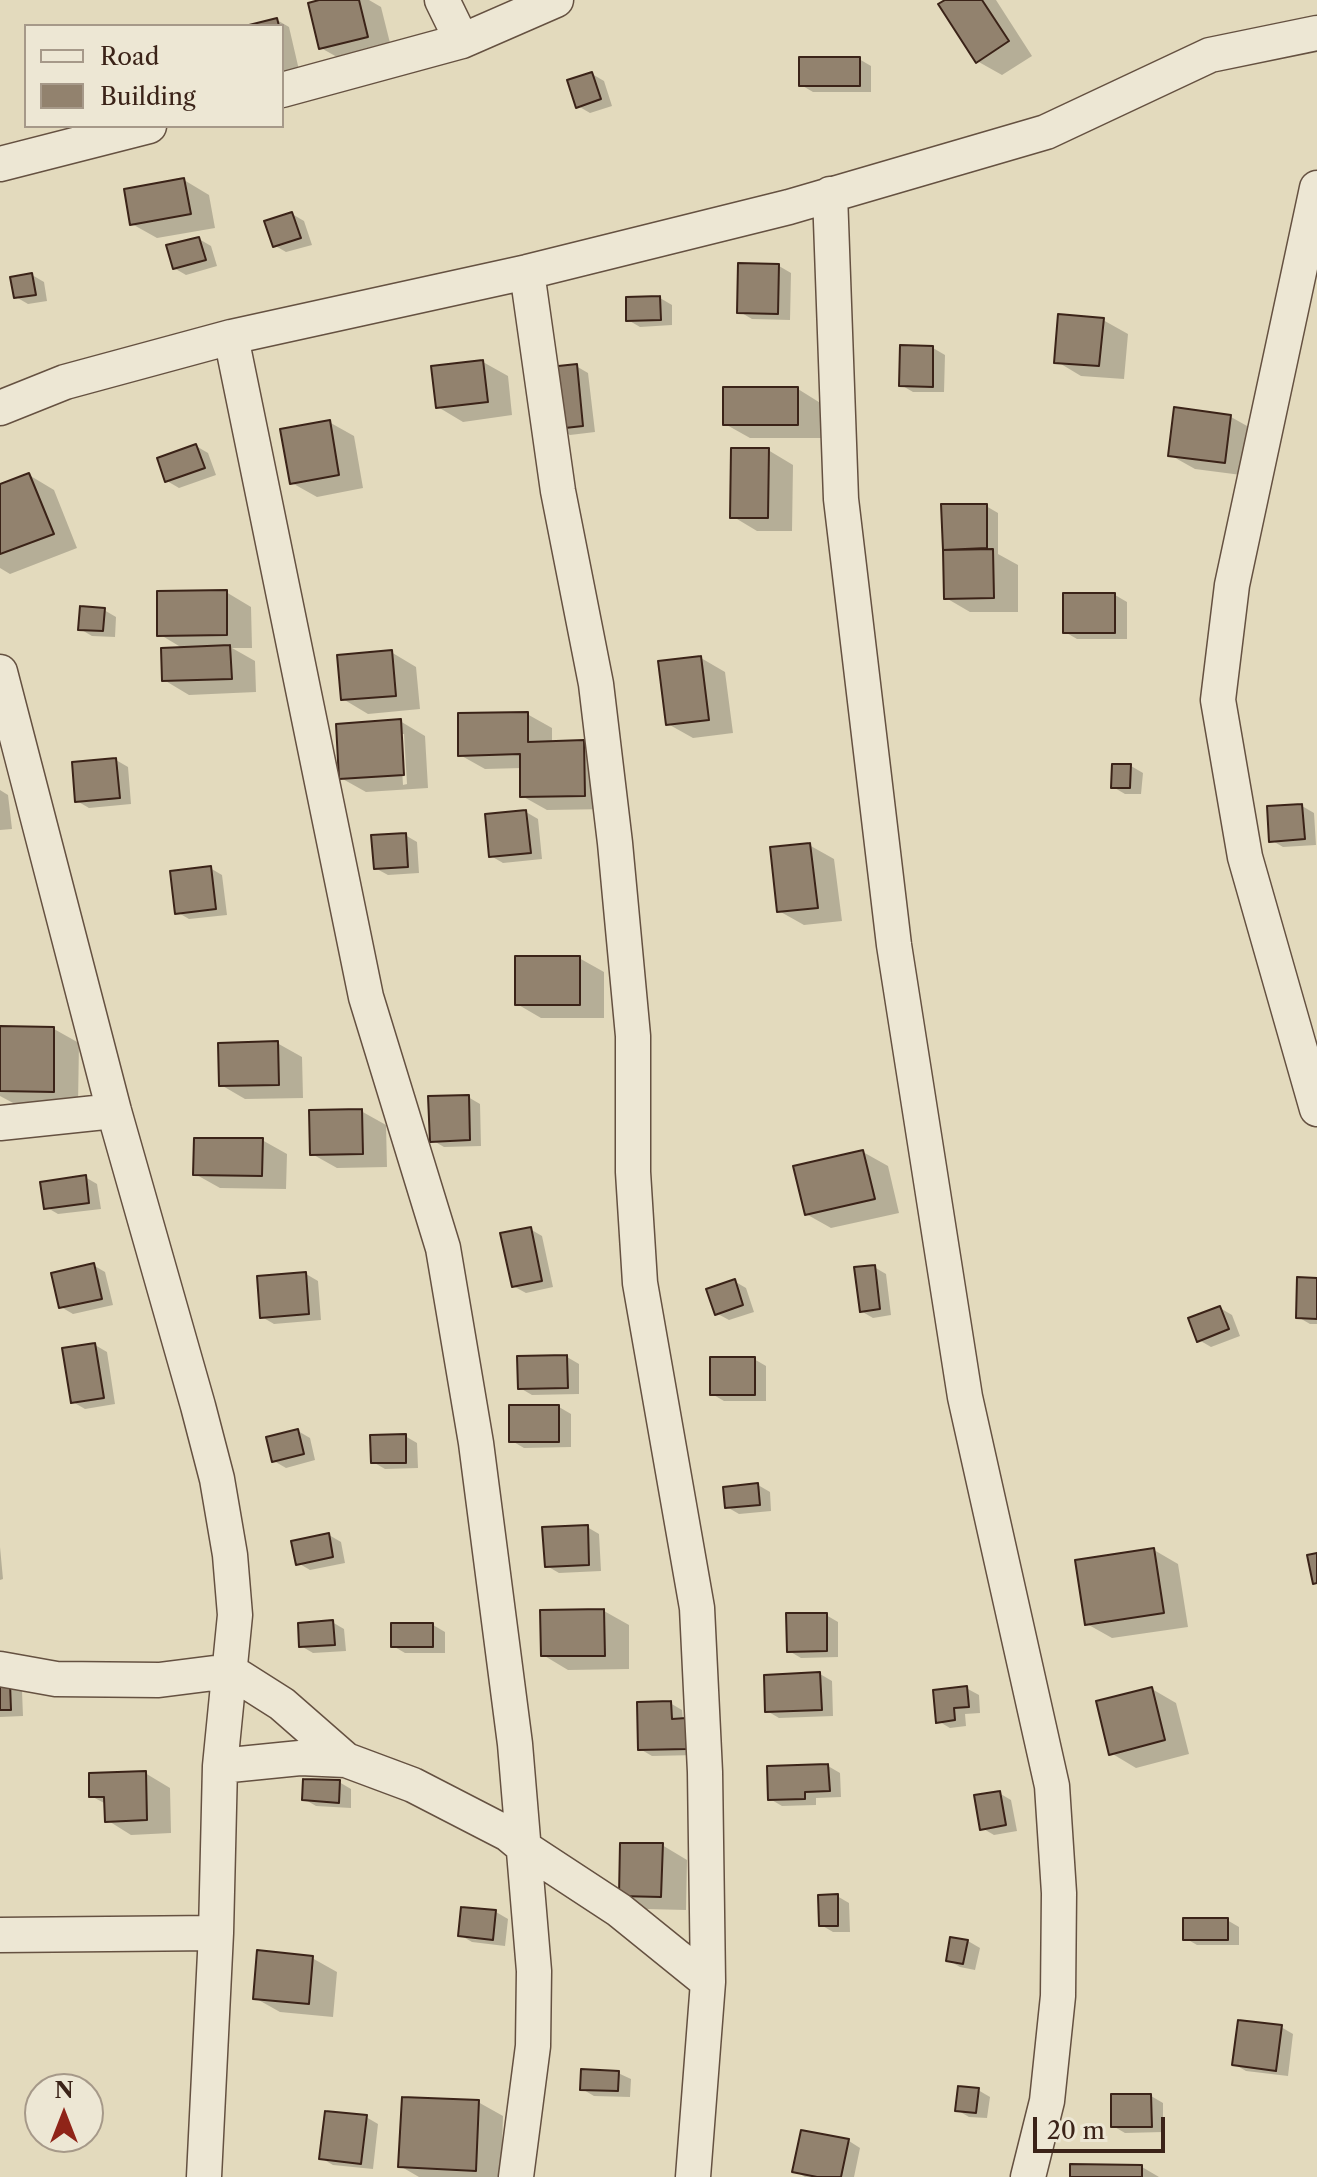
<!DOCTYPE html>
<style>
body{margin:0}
#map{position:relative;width:1317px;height:2177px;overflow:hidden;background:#e3dabd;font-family:"Libre Caslon Text",serif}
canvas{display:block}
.legend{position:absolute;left:24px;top:24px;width:260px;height:104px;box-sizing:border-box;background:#ede7d4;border:2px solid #a69989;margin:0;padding:10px 14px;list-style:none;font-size:24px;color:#3b2318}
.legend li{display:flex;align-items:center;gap:16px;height:40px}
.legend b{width:40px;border:2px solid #a69989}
.north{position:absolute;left:24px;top:2073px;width:80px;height:80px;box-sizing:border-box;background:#ede7d4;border:2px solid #a69989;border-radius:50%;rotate:0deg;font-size:22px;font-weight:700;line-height:32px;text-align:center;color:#3b2318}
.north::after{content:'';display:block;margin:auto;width:28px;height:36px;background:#8f2418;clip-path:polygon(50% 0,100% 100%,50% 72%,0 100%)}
.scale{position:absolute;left:1033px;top:2117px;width:132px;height:36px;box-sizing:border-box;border:4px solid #3b2318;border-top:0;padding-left:10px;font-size:24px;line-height:28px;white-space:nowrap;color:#3b2318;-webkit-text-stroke:6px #ede7d4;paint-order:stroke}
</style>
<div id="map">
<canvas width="1317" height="2177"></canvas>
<ul class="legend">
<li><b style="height:10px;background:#ede7d4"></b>Road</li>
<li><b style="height:22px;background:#92826e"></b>Building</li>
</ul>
<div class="north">N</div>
<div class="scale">20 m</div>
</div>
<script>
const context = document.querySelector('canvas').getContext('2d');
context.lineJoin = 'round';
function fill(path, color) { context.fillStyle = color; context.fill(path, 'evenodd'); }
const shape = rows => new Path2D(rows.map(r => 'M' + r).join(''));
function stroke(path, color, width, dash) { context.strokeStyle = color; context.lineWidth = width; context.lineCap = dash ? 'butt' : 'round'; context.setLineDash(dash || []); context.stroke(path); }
const shadow = shape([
 [327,0,369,0,381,7,392,51,346,62,321,48],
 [949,0,996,0,1032,56,1002,75,977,61],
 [277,20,289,27,299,70,282,74,282,26,253,26],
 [859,59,871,66,871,92,813,92,801,85],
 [592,74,604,81,612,106,590,113,578,106],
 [184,180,209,195,215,228,157,238,132,224],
 [292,214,304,221,312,245,286,252,274,245],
 [199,239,211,246,217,266,186,275,174,268],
 [779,266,791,273,790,320,752,319,740,312],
 [32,275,44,282,47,301,28,304,16,297],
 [660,298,672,305,672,325,640,327,628,320],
 [1103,320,1128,334,1124,379,1081,376,1056,361],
 [933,348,945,355,944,392,913,392,901,385],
 [483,362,508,376,512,415,463,422,438,407],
 [576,366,588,373,595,432,570,435,558,428],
 [798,389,822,404,822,438,750,438,725,424],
 [1176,409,1231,417,1256,431,1249,476,1195,469,1170,455],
 [329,422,354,436,363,488,317,497,292,483],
 [196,446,208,453,216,475,179,488,167,481],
 [768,450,793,465,792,531,757,531,732,516],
 [29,475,54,490,77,548,10,574,0,568,0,486],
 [986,506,998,513,998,554,1018,565,1018,612,970,612,946,598,945,550],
 [226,592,251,607,252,648,232,648,255,661,256,692,189,695,164,680,184,649,159,634],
 [1115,595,1127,602,1127,639,1077,639,1065,632],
 [104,610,116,617,115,637,92,636,80,629],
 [391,652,416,667,420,709,368,714,343,699],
 [701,658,725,672,733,733,693,738,668,724],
 [527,714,552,728,552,743,584,742,608,757,610,809,547,810,522,796,522,768,485,769,460,755],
 [400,721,425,736,428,788,366,792,341,778],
 [400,734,404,734,407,784,403,785],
 [116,760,128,767,131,804,89,808,77,801],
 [1131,766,1143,773,1141,794,1125,794,1113,787],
 [0,790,8,795,12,829,0,830],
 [1302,806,1314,813,1316,845,1283,847,1271,840],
 [526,812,538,819,542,859,503,863,491,856],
 [405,835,417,842,419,873,388,875,375,868],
 [809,845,834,859,842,921,804,925,779,911],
 [210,868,222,875,227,915,189,919,177,912],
 [579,958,604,972,604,1018,541,1018,517,1004],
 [0,1028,54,1029,79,1043,78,1105,15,1104,0,1096],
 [277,1043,302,1057,303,1098,245,1099,221,1085],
 [468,1097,480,1104,481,1146,444,1147,432,1140],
 [361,1111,386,1125,387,1167,337,1168,312,1154],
 [262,1140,287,1154,286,1189,220,1188,195,1174],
 [863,1152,888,1166,899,1213,831,1228,806,1214],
 [85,1177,97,1184,101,1209,58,1214,46,1207],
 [530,1229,542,1236,553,1287,526,1293,513,1286],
 [93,1265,105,1272,113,1305,73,1314,61,1307],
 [874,1267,886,1274,891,1315,873,1318,861,1311],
 [306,1274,318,1281,321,1320,274,1324,262,1317],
 [1317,1280,1317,1324,1310,1324,1298,1317],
 [734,1281,746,1288,754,1312,729,1320,716,1313],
 [1220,1308,1232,1315,1240,1336,1211,1347,1199,1340],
 [95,1345,107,1352,115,1404,85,1409,73,1402],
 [567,1357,579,1364,579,1394,532,1395,520,1388],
 [754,1359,766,1366,766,1401,724,1401,712,1394],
 [559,1407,571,1414,571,1447,524,1448,512,1441],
 [298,1431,310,1438,315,1460,286,1468,274,1461],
 [405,1436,417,1443,418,1468,385,1469,373,1462],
 [758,1485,770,1492,771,1511,739,1514,727,1507],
 [587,1527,599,1534,601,1571,559,1573,547,1566],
 [329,1535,341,1542,345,1563,310,1570,298,1563],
 [0,1547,3,1579,0,1580],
 [1154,1550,1178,1564,1188,1627,1112,1638,1087,1624],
 [604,1611,629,1625,629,1669,568,1670,543,1655],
 [826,1615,838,1622,838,1657,801,1658,789,1651],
 [332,1622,344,1629,346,1651,313,1653,301,1646],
 [433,1625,445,1632,445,1653,405,1653,393,1646],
 [820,1674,832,1681,833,1716,779,1718,767,1711],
 [0,1685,10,1685,22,1691,23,1716,0,1717],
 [966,1688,979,1695,980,1713,965,1714,966,1726,950,1728,938,1721],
 [1152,1689,1176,1703,1189,1754,1136,1768,1111,1753],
 [670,1703,682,1710,683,1720,698,1755,652,1756,640,1749],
 [828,1766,840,1773,841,1797,816,1798,816,1805,782,1806,770,1799],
 [145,1773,170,1788,171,1833,131,1835,107,1820,106,1804,91,1796],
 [339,1782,351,1789,351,1808,316,1806,304,1799],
 [999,1793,1011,1800,1017,1831,994,1835,982,1828],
 [662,1845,687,1860,686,1910,646,1909,621,1895],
 [837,1896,849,1903,850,1932,833,1932,821,1925],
 [496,1912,508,1919,505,1946,472,1942,460,1935],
 [1227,1920,1239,1927,1239,1945,1197,1945,1185,1938],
 [952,1939,968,1941,980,1948,975,1970,960,1967,948,1960],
 [312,1958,337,1972,333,2017,280,2012,255,1998],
 [1281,2027,1293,2034,1288,2076,1246,2071,1234,2064],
 [618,2073,631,2079,630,2097,594,2096,582,2089],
 [978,2090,990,2097,987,2118,969,2117,957,2110],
 [1151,2096,1163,2103,1163,2132,1125,2133,1113,2126],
 [478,2102,503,2116,501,2177,419,2177,400,2166],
 [366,2117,378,2124,373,2169,333,2165,321,2158],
 [849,2141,860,2148,854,2177,805,2177,795,2171],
 [1142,2167,1159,2177,1072,2177]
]);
const building = shape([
 [319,0,359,0,368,37,319,49,308,3,319,0],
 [945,0,982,0,1009,41,976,63,938,4,945,0],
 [277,18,279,26,245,26,277,18],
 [799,57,860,57,860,86,799,86,799,57],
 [592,72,601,99,576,108,567,80,592,72],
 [184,178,191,214,130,225,124,189,184,178],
 [292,212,301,238,273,247,264,221,292,212],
 [199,237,206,260,173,269,166,245,199,237],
 [738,263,779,264,778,314,737,313,738,263],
 [32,273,36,295,14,298,10,277,32,273],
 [660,296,661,320,626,321,626,297,660,296],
 [1058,314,1104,318,1099,366,1054,363,1058,314],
 [900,345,933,346,933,387,899,386,900,345],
 [483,360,488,402,436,408,431,366,483,360],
 [577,364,583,426,556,429,549,367,577,364],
 [723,387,798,387,798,425,723,425,723,387],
 [1174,407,1231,415,1225,463,1168,456,1174,407],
 [330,420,339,475,290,484,280,429,330,420],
 [196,444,205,468,165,482,157,458,196,444],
 [731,448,769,448,768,518,730,518,731,448],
 [29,473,54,534,0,554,0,484,29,473],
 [941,504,987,504,987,548,943,550,941,504],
 [993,549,994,598,944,599,943,550,993,549],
 [227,590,227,635,157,636,157,591,227,590],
 [1063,593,1115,593,1115,633,1063,633,1063,593],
 [80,606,105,608,103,631,78,630,80,606],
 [230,645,232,679,162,681,161,648,230,645],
 [392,650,396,696,341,700,337,655,392,650],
 [701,656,709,720,666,725,658,661,701,656],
 [528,712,528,742,584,740,585,796,520,797,520,754,458,756,458,713,528,712],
 [401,719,404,775,339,779,336,724,401,719],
 [116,758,120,798,75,802,72,762,116,758],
 [1112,764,1131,764,1130,788,1111,788,1112,764],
 [1302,804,1305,839,1269,842,1267,806,1302,804],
 [526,810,531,853,489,857,485,814,526,810],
 [406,833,408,867,374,869,371,835,406,833],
 [810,843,818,908,777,912,770,847,810,843],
 [211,866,216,909,175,914,170,871,211,866],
 [515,956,580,956,580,1005,515,1005,515,956],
 [0,1026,54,1027,54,1092,0,1091,0,1026],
 [278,1041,279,1085,219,1086,218,1043,278,1041],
 [469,1095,470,1140,430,1142,428,1096,469,1095],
 [362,1109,363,1154,310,1155,309,1110,362,1109],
 [194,1138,263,1138,262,1176,193,1175,194,1138],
 [863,1150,875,1199,805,1215,793,1166,863,1150],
 [86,1175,89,1203,44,1209,40,1182,86,1175],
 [531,1227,542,1281,512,1287,500,1233,531,1227],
 [94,1263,102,1299,59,1308,51,1273,94,1263],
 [875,1265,880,1309,860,1312,854,1267,875,1265],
 [306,1272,309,1314,260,1318,257,1276,306,1272],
 [1297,1277,1317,1278,1317,1319,1296,1318,1297,1277],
 [735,1279,743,1305,715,1315,706,1289,735,1279],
 [1220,1306,1229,1329,1197,1342,1188,1318,1220,1306],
 [95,1343,104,1398,71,1403,62,1348,95,1343],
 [567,1355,568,1388,518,1389,517,1356,567,1355],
 [710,1357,755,1357,755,1395,710,1395,710,1357],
 [509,1405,559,1405,559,1442,509,1442,509,1405],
 [298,1429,304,1454,272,1462,266,1437,298,1429],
 [406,1434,406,1463,371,1463,370,1435,406,1434],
 [758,1483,760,1505,725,1508,723,1487,758,1483],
 [588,1525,589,1565,545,1567,542,1527,588,1525],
 [329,1533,333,1557,296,1565,291,1541,329,1533],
 [1154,1548,1164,1613,1085,1625,1075,1560,1154,1548],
 [1317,1553,1317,1583,1313,1584,1307,1555,1317,1553],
 [604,1609,605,1656,541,1656,540,1610,604,1609],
 [786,1613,827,1613,827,1651,787,1652,786,1613],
 [333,1620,335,1645,299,1647,298,1623,333,1620],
 [391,1623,433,1623,433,1647,391,1647,391,1623],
 [820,1672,822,1710,765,1712,764,1675,820,1672],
 [0,1683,10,1683,11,1710,0,1710,0,1683],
 [967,1686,969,1707,954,1708,955,1720,936,1723,933,1690,967,1686],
 [1152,1687,1165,1740,1109,1755,1096,1701,1152,1687],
 [671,1701,672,1719,686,1718,687,1749,638,1750,637,1702,671,1701],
 [828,1764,830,1791,805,1792,805,1799,768,1800,767,1766,828,1764],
 [146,1771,147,1820,105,1822,104,1797,89,1797,89,1773,146,1771],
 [303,1779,340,1780,339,1803,302,1800,303,1779],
 [1000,1791,1006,1825,980,1830,974,1795,1000,1791],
 [620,1843,663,1843,661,1897,619,1896,620,1843],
 [838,1894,838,1926,819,1926,818,1895,838,1894],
 [461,1907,496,1910,493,1940,458,1936,461,1907],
 [1183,1918,1228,1918,1228,1940,1183,1940,1183,1918],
 [950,1937,968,1940,963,1964,946,1961,950,1937],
 [257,1950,313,1956,309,2004,253,1999,257,1950],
 [1238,2020,1282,2025,1276,2071,1232,2065,1238,2020],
 [581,2069,619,2071,618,2091,580,2090,581,2069],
 [958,2086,979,2088,976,2113,955,2111,958,2086],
 [1111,2094,1151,2094,1152,2127,1111,2127,1111,2094],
 [402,2097,479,2100,476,2171,398,2167,402,2097],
 [325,2111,367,2115,361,2164,319,2159,325,2111],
 [801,2130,849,2139,841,2177,817,2177,792,2172,801,2130],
 [1070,2164,1142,2165,1142,2177,1070,2177,1070,2164]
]);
const minor = shape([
 [442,0,462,41],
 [282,90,462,41,556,0],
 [0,164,149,126],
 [1317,188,1232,585,1218,700,1245,857,1317,1109],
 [830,194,841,499,894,945,965,1397,1052,1786,1059,1893,1058,1996,1047,2101,1028,2177],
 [527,272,558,491,596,684,615,843,633,1036,633,1172,640,1283,697,1608,705,1772,708,1982,693,2177],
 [231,337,366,997,443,1248,476,1443,515,1744,534,1971,533,2046,516,2177],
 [0,408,65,382,231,337,527,272,789,207,1046,132,1210,55,1317,33],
 [0,672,114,1111,198,1406,217,1479,230,1555,235,1615,220,1766,216,1933,204,2177],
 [0,1123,114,1111],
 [0,1669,56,1679,159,1680,230,1671,282,1704,346,1760],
 [220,1766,300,1758,346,1760,413,1785,508,1834,526,1849,619,1910,708,1982],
 [0,1935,216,1933]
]);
fill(shadow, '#0003');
fill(building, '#92826e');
stroke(building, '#3b2318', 2);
stroke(minor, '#655141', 37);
stroke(minor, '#ede7d4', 34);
</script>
